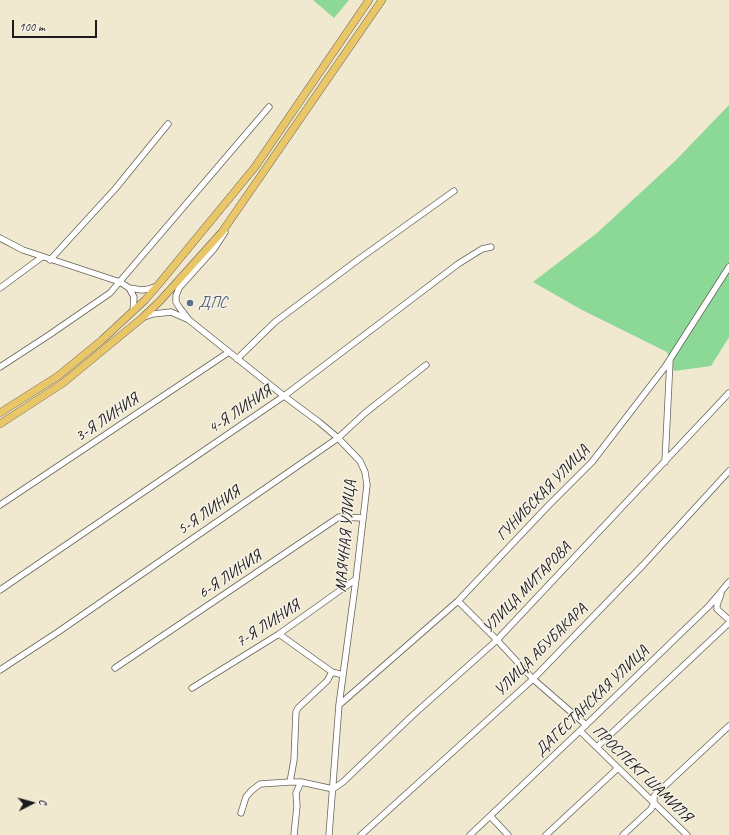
<!DOCTYPE html>
<meta charset="utf-8">
<style>
body{margin:0}
#map{position:relative;width:729px;height:835px;overflow:hidden;background:#f0e8cf;font-family:Caveat,sans-serif}
canvas{display:block}
.north{position:absolute;left:12px;top:783px;width:40px;height:40px;-webkit-text-stroke:3px #f7f3e8;paint-order:stroke;rotate:84deg;font-size:11px;font-weight:700;line-height:16px;text-align:center;color:#1c1c1c}
.north::after{content:'';display:block;margin:auto;width:14px;height:18px;background:#1c1c1c;clip-path:polygon(50% 0,100% 100%,50% 72%,0 100%)}
.scale{position:absolute;left:12px;top:20px;width:85px;height:18px;box-sizing:border-box;border:2px solid #1c1c1c;border-top:0;padding-left:5px;font-size:12px;line-height:14px;white-space:nowrap;color:#1c1c1c;-webkit-text-stroke:3px #f7f3e8;paint-order:stroke}
</style>
<div id="map">
<canvas width="729" height="835"></canvas>
<div class="north">С</div>
<div class="scale">100 m</div>
</div>
<script>
const context = document.querySelector('canvas').getContext('2d');
context.lineJoin = 'round';
function fill(path, color) { context.fillStyle = color; context.fill(path, 'evenodd'); }
const shape = rows => new Path2D(rows.map(r => 'M' + r).join(''));
function stroke(path, color, width, dash) { context.strokeStyle = color; context.lineWidth = width; context.lineCap = dash ? 'butt' : 'round'; context.setLineDash(dash || []); context.stroke(path); }
function drawText(font, color, halo, rows, align = 'center') {
  context.font = font + ' Caveat,sans-serif'; context.lineWidth = 3; context.setLineDash([]); context.textBaseline = 'middle'; context.strokeStyle = halo; context.fillStyle = color; for (const [text, x, y, turn = 0] of rows) {
    context.save(); context.translate(x, y); context.rotate((+turn || 0) * Math.PI / 180); context.textAlign = isNaN(turn) ? turn : align; if (halo) context.strokeText(text, 0, 0); context.fillText(text, 0, 0); context.restore();
  }
}
const green = shape([
 [313,0,349,0,334,18],
 [729,105,729,337,711,366,674,371,667,352,582,310,533,282,597,233,676,160]
]);
const minor = shape([
 [225,232,214,249,179,288,176,296,176,302,179,307,189,320,284,396,319,422,338,438,360,461,365,472,367,485,356,579,339,705,329,835],
 [0,238,23,250,120,282,129,288,142,290,149,289,157,286],
 [50,260,115,189,168,124],
 [0,288,42,257],
 [129,288,134,297,133,311],
 [144,317,153,314,171,312,187,319],
 [237,359,275,322,359,259,454,191],
 [0,367,49,335,110,293,269,107],
 [665,462,670,360],
 [0,505,229,352],
 [0,590,284,396,458,264,482,249,491,247],
 [721,594,717,605,717,609,729,620],
 [458,601,497,640,533,679,586,725],
 [279,634,332,672,343,675],
 [115,668,339,517,363,518],
 [0,670,58,632,338,438,365,413,426,365],
 [192,688,279,634,356,579],
 [339,705,458,601,547,507,592,462,665,367,729,267],
 [580,731,687,835],
 [597,747,729,623],
 [290,782,294,760,296,712,298,708,327,681,332,672],
 [241,813,246,797,251,791,260,784,290,782,301,782,333,789,343,782,413,715,497,640,729,393],
 [491,817,508,835],
 [294,835,297,806,296,793,301,782],
 [361,835,533,679,644,564,729,471],
 [470,835,586,725,709,606,729,582],
 [546,835,618,768],
 [623,835,651,809,654,803,654,796,729,726]
]);
const major = shape([
 [0,413,58,376,102,340,145,300,158,285,255,167,369,0],
 [0,424,63,383,142,318,160,301,222,232,382,0]
]);
const markers = [
 [190,303,4,"#5c6f8a"]
];
const serviceNames = [
 ["ДПС",198,303]
];
const streetNames = [
 ["4-Я ЛИНИЯ",240,410,-34],
 ["3-Я ЛИНИЯ",107,418,-34],
 ["ГУНИБСКАЯ УЛИЦА",543,493,-46],
 ["5-Я ЛИНИЯ",209,511,-35],
 ["МАЯЧНАЯ УЛИЦА",346,536,-85],
 ["6-Я ЛИНИЯ",230,575,-34],
 ["УЛИЦА МИТАРОВА",527,588,-46],
 ["7-Я ЛИНИЯ",268,624,-33],
 ["УЛИЦА АБУБАКАРА",541,650,-45],
 ["ДАГЕСТАНСКАЯ УЛИЦА",592,701,-44],
 ["ПРОСПЕКТ ШАМИЛЯ",642,774,44]
];
fill(green, '#8cd896');
stroke(minor, '#66635b', 7);
stroke(major, '#66635b', 8);
stroke(minor, '#fff', 5.5);
stroke(major, '#e9c769', 7);
for (const [x, y, r, color] of markers) { const dot = new Path2D(); dot.arc(x, y, r, 0, 2 * Math.PI); context.fillStyle = color; context.fill(dot); stroke(dot, '#f7f3e8', 1.5); }
drawText('16px', '#4e5e75', '#f7f3e8', serviceNames, 'left');
drawText('16px', '#1c1c1c', '#f7f3e8', streetNames);
</script>
